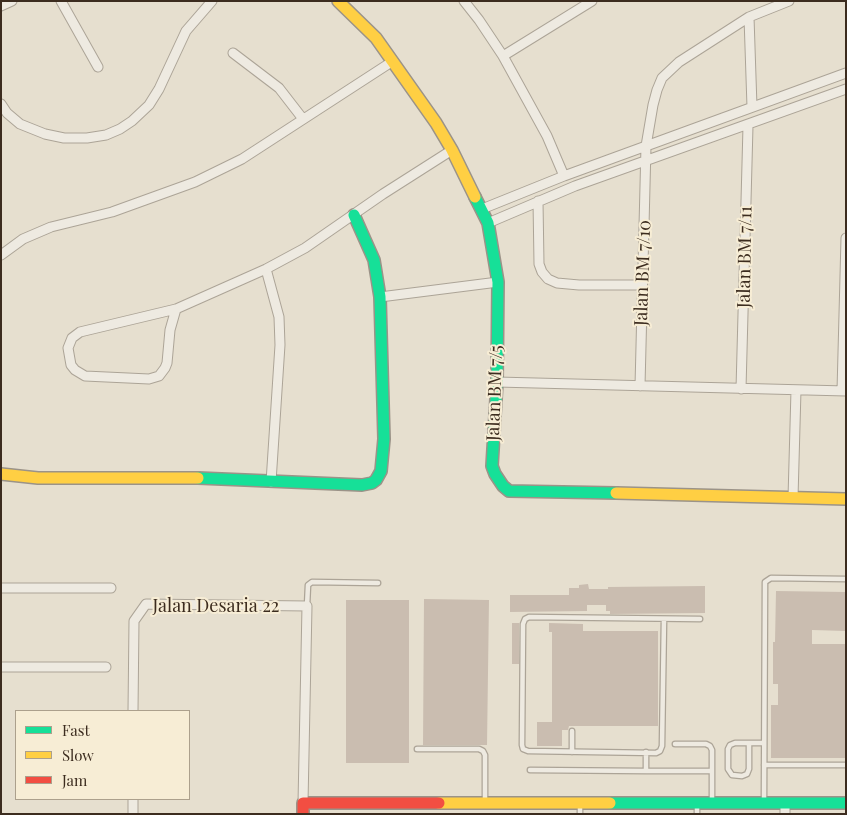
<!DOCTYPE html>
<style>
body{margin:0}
#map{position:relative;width:847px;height:815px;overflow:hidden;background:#e6dfcf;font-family:"Playfair Display",serif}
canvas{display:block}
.frame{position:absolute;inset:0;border:2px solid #3c2c1f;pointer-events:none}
.legend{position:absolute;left:15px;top:710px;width:175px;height:90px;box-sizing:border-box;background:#f7edd5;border:1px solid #aca08c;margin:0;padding:6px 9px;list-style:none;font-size:15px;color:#3c2c1f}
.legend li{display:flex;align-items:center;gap:10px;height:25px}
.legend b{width:25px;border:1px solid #aca08c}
</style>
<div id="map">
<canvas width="847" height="815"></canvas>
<div class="frame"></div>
<ul class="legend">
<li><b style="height:6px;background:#16e098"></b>Fast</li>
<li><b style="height:6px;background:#ffcf43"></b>Slow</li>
<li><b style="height:6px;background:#f24e42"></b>Jam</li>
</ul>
</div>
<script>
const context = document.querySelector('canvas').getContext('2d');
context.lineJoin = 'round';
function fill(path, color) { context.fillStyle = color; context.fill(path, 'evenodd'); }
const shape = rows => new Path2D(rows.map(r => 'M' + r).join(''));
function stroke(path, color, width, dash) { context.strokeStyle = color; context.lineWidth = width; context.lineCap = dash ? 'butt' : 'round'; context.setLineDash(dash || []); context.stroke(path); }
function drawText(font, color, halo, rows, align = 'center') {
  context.font = font + ' "Playfair Display",serif'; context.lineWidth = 4; context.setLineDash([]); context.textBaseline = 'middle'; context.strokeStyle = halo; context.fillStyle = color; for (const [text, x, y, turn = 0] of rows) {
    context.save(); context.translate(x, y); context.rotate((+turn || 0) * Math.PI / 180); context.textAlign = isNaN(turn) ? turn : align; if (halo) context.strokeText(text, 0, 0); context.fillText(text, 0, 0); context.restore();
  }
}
const building = shape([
 [588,584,589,589,608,589,608,587,705,586,705,613,610,614,610,611,606,611,606,605,587,605,587,611,510,612,510,595,569,595,569,588,579,588,579,585],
 [776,591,846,592,846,631,812,630,812,644,846,644,846,758,771,758,771,705,778,705,778,684,773,684,773,642,775,642],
 [424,599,489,600,487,745,423,745],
 [346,600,409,600,409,763,346,763],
 [512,623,519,623,519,664,512,664],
 [549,623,583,624,583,631,658,631,658,726,569,726,568,730,562,730,562,746,537,746,537,722,552,722,552,632,549,632]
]);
const lane = shape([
 [307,606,308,585,312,582,378,583],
 [664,619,662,746,660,751,656,753,528,751,523,749,522,745,523,624,525,619,529,617,700,619],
 [749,743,735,743,730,745,728,749,728,769,732,775,742,776,747,774,749,769,749,743,764,743],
 [675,744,706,744,710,746,712,750,712,802],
 [417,749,479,749,483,751,485,755,485,802],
 [572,752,572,731],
 [646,752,646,771,712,771],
 [764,765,846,765],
 [530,770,646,771],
 [764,801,765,582,771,578,846,579],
 [580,805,580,814],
 [697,805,697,814]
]);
const street = shape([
 [61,1,98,67],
 [464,1,479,20,503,56,547,136,564,176],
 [1,6,12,1],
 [749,17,752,107],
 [233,53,279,88,303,119],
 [503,56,592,1],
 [1,104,7,113,20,124,45,134,64,138,87,138,106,135,120,129,132,121,149,105,159,89,186,31,212,1],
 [538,201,539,264,542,272,548,279,557,283,579,285,642,285],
 [482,209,564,176,846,73],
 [488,223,575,186,846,89],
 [1,255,23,239,51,227,112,212,195,182,242,159,393,61],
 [266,269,279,317,280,345,271,482],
 [380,297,498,282],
 [176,309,170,330,167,363,165,368,159,376,149,379,85,376,75,370,71,365,68,348,72,338,80,332,176,309,266,269,305,248,383,194,452,150],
 [497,382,846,391],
 [640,386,646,146,653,105,657,90,662,78,679,62,749,17,789,1],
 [741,389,748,126],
 [842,391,846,238],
 [793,498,796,390],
 [1,588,111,588],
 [1,667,106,667],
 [133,711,134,621,146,604,307,606,303,803],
 [785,803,785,814],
 [133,814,133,799]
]);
const fast = shape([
 [475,197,488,223,498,282,497,382,492,466,495,474,503,486,509,491,616,493],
 [198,478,362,485,372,483,376,480,381,471,384,439,380,297,374,260,354,215],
 [610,803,846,803]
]);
const slow = shape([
 [338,1,376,38,436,123,452,150,475,197],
 [1,474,38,478,198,478],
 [616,493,846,499],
 [439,803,610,803]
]);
const jam = shape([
 [303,814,303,803,439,803]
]);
const streetNames = [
 ["Jalan BM 7/11",745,257,-89],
 ["Jalan BM 7/10",643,273,-88],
 ["Jalan BM 7/5",495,393,-88],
 ["Jalan Desaria 22",216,606]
];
fill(building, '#cabdb0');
stroke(lane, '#aca497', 7);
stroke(street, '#aca497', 11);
stroke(fast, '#9b9388', 14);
stroke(slow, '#9b9388', 14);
stroke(jam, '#9b9388', 14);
stroke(lane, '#eeeae1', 4.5);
stroke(street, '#eeeae1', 9);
stroke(fast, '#16e098', 11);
stroke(slow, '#ffcf43', 11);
stroke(jam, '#f24e42', 11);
drawText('18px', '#3c2c1f', '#f7edd5', streetNames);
</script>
